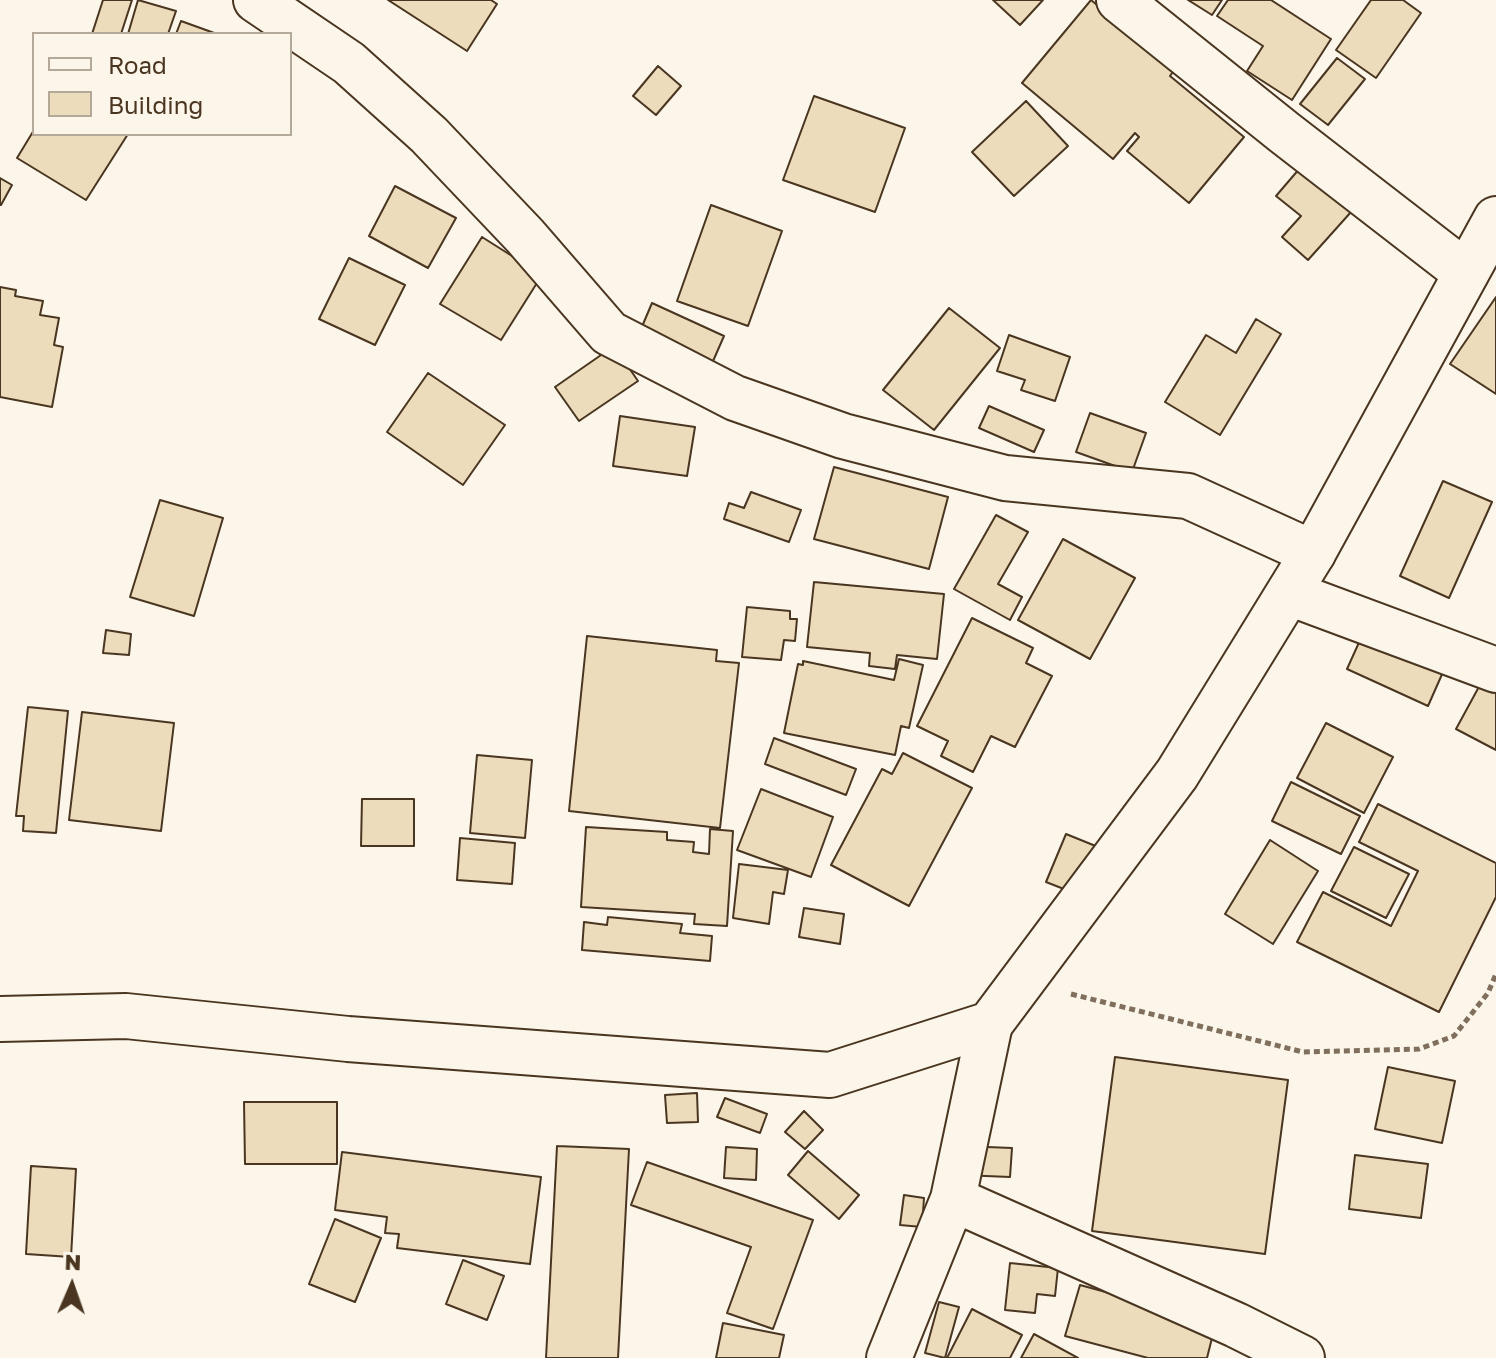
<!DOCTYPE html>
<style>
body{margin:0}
#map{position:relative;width:1496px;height:1358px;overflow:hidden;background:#fbf6e9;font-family:"Golos Text",sans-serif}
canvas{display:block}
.legend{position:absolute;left:32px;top:32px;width:260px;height:104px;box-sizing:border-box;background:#fbf6e9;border:2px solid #b4a999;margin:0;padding:10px 14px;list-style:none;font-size:24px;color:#4a3520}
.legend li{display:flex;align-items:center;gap:16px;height:40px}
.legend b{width:40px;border:2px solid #b4a999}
.north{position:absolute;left:32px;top:1246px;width:80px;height:80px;-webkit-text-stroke:6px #fbf6e9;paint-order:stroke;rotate:2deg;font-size:22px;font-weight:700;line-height:32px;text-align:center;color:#4a3520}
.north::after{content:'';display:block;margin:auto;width:28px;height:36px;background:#4a3520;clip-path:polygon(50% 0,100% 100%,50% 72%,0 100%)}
</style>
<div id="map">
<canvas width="1496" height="1358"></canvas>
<ul class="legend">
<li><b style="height:10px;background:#fbf6e9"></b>Road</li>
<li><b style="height:22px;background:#ecdcbc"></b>Building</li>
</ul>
<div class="north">N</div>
</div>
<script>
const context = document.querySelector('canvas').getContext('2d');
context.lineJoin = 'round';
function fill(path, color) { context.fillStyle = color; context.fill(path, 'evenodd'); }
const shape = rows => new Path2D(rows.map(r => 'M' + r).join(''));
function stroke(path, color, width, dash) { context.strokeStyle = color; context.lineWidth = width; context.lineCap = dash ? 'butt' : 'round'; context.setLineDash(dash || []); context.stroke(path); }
const building = shape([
 [103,0,132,0,121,34,92,34,103,0],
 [138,0,176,11,168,34,128,34,138,0],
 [388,0,491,0,497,4,467,51,388,0],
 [993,0,1043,0,1020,25,993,0],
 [1091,0,1175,69,1170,76,1244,137,1189,203,1127,151,1139,137,1135,133,1113,159,1022,83,1091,0],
 [1188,0,1222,0,1212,15,1188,0],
 [1228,0,1271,0,1331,39,1292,100,1247,71,1263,46,1217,16,1228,0],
 [1371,0,1403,0,1421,13,1376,78,1336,50,1371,0],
 [181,21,217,34,176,34,181,21],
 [1337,58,1365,79,1328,125,1300,104,1337,58],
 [658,66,681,86,656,115,633,96,658,66],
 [814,96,905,128,875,212,783,180,814,96],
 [1026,101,1068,146,1014,196,972,152,1026,101],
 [34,130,34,134,128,134,86,200,17,158,34,130],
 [1300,168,1351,212,1308,260,1282,237,1301,216,1276,196,1300,168],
 [0,178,12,185,1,205,0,205,0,178],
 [395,186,456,218,428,268,369,236,395,186],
 [711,205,782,231,748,326,677,301,711,205],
 [482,237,542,275,501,340,440,304,482,237],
 [349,258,405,285,375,345,319,319,349,258],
 [0,287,16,290,15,296,43,301,40,315,59,318,54,345,63,347,52,407,0,397,0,287],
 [1496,297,1496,394,1450,364,1496,297],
 [652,303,724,336,710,368,638,336,652,303],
 [949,308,1000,348,934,430,883,390,949,308],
 [1256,319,1281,334,1220,435,1165,402,1206,335,1236,353,1256,319],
 [1009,335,1070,357,1055,401,1021,390,1025,380,997,371,1009,335],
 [614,346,638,381,579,421,555,387,614,346],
 [428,373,505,425,463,485,387,432,428,373],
 [989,406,1044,430,1034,452,979,428,989,406],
 [1090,413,1146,433,1132,472,1076,452,1090,413],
 [620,416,695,427,687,476,613,466,620,416],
 [834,467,948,497,929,569,814,539,834,467],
 [1443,481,1492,502,1449,598,1400,576,1443,481],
 [751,492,801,510,789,542,724,519,729,503,744,508,751,492],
 [160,500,223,518,194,616,130,597,160,500],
 [996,515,1028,532,998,584,1022,597,1010,620,954,589,996,515],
 [1063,539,1135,578,1090,659,1018,620,1063,539],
 [814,582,944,594,937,659,897,655,895,669,869,666,870,653,807,647,814,582],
 [747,607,790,611,790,619,797,619,795,641,784,640,781,660,742,657,747,607],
 [972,618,1033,648,1026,663,1052,676,1015,747,991,736,973,772,941,756,948,741,917,726,972,618],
 [1366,627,1447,663,1428,706,1347,669,1366,627],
 [106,630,131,634,129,655,103,653,106,630],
 [587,636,717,650,716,661,739,663,720,828,569,811,587,636],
 [899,659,923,665,909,728,901,726,895,755,784,733,798,664,803,665,803,661,894,680,899,659],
 [1487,672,1496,677,1496,750,1456,729,1487,672],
 [28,707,68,711,56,833,23,831,24,816,16,816,28,707],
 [82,712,174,723,161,831,69,820,82,712],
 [1326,723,1393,757,1364,813,1297,778,1326,723],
 [774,738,856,769,846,795,765,764,774,738],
 [903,753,972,788,909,906,831,865,882,769,892,774,903,753],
 [477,755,532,760,525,838,470,833,477,755],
 [1291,782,1360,816,1341,854,1272,821,1291,782],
 [761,789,833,817,811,877,737,850,761,789],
 [362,799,414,799,414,846,361,846,362,799],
 [1378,804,1496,863,1496,897,1439,1012,1297,942,1323,892,1391,926,1418,871,1359,842,1378,804],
 [586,827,667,832,667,840,694,842,693,852,709,854,710,829,733,831,727,926,694,924,695,914,581,907,586,827],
 [1066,834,1103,849,1092,875,1078,868,1069,891,1046,882,1066,834],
 [460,838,515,843,512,884,457,880,460,838],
 [1270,840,1318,871,1273,944,1225,914,1270,840],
 [1354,847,1409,874,1386,918,1331,891,1354,847],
 [739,864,788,870,784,894,773,892,769,924,733,918,739,864],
 [804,908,844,914,840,944,799,937,804,908],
 [608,917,682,924,680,933,712,936,710,961,582,950,584,922,607,925,608,917],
 [1115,1057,1288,1080,1265,1254,1092,1231,1115,1057],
 [1388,1067,1455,1081,1442,1143,1375,1129,1388,1067],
 [697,1093,698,1122,667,1123,665,1095,697,1093],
 [725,1098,767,1114,760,1133,717,1117,725,1098],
 [244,1102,337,1102,337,1164,245,1164,244,1102],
 [804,1111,823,1130,805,1149,785,1132,804,1111],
 [557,1146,629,1149,618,1358,546,1358,557,1146],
 [962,1146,1012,1148,1010,1177,961,1175,962,1146],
 [726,1147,757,1149,756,1180,724,1178,726,1147],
 [808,1151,859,1195,839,1219,788,1175,808,1151],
 [342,1152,541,1177,530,1264,397,1248,399,1234,385,1233,387,1217,335,1210,342,1152],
 [1355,1155,1428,1164,1421,1218,1349,1209,1355,1155],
 [647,1162,813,1220,773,1329,727,1313,751,1247,631,1205,647,1162],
 [31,1166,76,1169,71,1257,26,1254,31,1166],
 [904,1195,924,1198,922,1227,900,1225,904,1195],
 [335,1219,381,1238,355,1302,309,1284,335,1219],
 [463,1260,504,1276,487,1320,446,1304,463,1260],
 [1010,1263,1058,1268,1055,1296,1037,1294,1035,1313,1005,1310,1010,1263],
 [1080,1285,1216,1322,1207,1358,1148,1358,1065,1336,1080,1285],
 [939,1302,959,1307,945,1358,925,1353,939,1302],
 [972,1309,1022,1335,1010,1358,947,1358,972,1309],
 [723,1323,784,1335,779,1358,716,1358,723,1323],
 [1034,1334,1078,1358,1021,1358,1034,1334]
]);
const path = shape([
 [1071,994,1303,1052,1419,1049,1454,1036,1488,993,1496,974]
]);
const street = shape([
 [256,0,349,63,429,135,525,236,609,333,735,398,843,436,1005,478,1188,496,1313,553],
 [1119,0,1285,133,1466,273],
 [1289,593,1496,670],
 [953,1199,1236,1325,1302,1358],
 [889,1358,953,1199,990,1024]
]);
const primary = shape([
 [0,1019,126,1016,348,1039,830,1075,990,1024,1177,774,1313,553,1496,219]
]);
fill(building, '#ecdcbc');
stroke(building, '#4a3520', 2);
stroke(street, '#4a3520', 48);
stroke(primary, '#4a3520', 48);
stroke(path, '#7f6f5c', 5, [6, 4]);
stroke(street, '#fbf6e9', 44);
stroke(primary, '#fbf6e9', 44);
</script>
